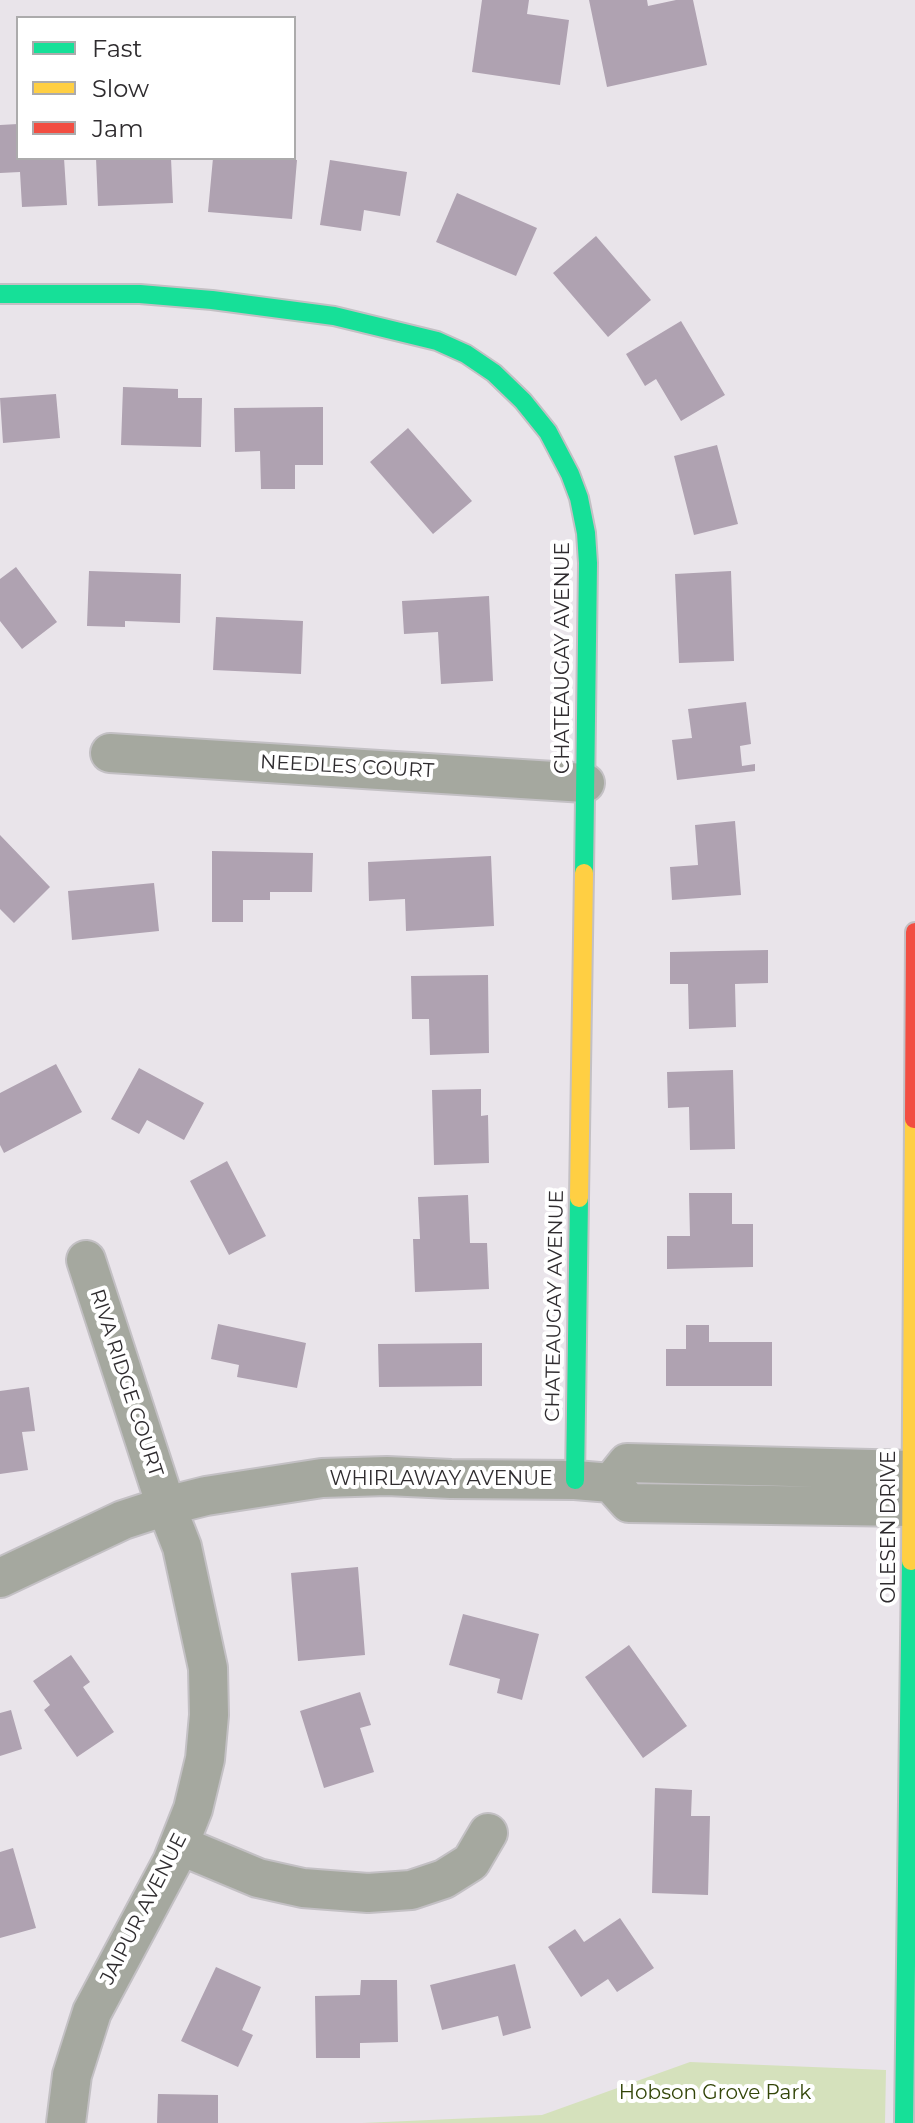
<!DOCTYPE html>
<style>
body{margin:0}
#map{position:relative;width:915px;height:2123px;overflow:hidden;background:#e9e4ea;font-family:Montserrat,sans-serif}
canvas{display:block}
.legend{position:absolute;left:16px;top:16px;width:280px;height:144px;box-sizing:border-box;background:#fff;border:2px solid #acabac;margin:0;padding:10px 14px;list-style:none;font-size:24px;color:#2f2c2f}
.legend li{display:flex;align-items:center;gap:16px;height:40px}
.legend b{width:40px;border:2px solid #acabac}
</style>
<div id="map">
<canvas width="915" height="2123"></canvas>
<ul class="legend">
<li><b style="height:10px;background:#16e098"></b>Fast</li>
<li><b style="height:10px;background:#ffcf43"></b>Slow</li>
<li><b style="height:10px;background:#f24e42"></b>Jam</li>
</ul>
</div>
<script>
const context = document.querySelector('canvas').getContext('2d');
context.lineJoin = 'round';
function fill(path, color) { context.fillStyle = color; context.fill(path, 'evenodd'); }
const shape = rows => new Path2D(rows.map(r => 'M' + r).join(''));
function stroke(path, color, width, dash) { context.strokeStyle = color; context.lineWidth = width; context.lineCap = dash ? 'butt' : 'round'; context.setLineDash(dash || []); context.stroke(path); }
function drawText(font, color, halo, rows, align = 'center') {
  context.font = font + ' Montserrat,sans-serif'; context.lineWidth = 8; context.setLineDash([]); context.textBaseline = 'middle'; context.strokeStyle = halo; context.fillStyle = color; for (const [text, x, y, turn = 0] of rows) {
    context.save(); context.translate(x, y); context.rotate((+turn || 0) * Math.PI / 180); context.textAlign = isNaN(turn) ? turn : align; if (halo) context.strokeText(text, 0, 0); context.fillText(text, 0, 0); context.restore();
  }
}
const green = shape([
 [690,2062,886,2070,885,2123,362,2123,542,2115]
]);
const building = shape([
 [482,0,529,0,527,14,569,20,560,85,472,72],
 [589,0,647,0,648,6,676,0,693,0,707,65,607,87],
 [18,124,18,158,64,158,67,205,22,207,20,172,0,173,0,125],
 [96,158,171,158,173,203,98,206],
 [213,158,297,160,292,219,208,212],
 [330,160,407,172,400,216,364,210,361,231,320,225],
 [457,193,537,228,516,276,436,242],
 [596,236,651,300,608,337,553,273],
 [681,321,725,395,681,421,656,379,645,386,626,354],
 [123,387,178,389,178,398,202,398,201,447,121,445],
 [56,394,60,438,3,443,0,398],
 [323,407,323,465,295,465,295,489,261,489,260,451,235,452,234,408],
 [408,428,472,501,433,534,370,462],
 [717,445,738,524,694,535,674,456],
 [16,567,57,622,22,649,0,621,0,579],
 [89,571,181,574,180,623,125,621,125,627,87,626],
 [731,571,734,661,679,663,675,574],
 [489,596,493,681,441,684,438,632,404,634,402,601],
 [216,617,303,621,301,674,213,670],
 [746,702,751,744,740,746,742,766,755,764,755,771,677,780,672,740,692,738,688,709],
 [735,821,741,895,672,900,670,867,698,865,695,825],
 [0,835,50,887,14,923,0,909],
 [212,851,313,853,312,892,270,892,270,900,243,900,243,922,212,922],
 [491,856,494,926,406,931,405,899,369,901,368,862],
 [154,883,159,931,72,940,68,891],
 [768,950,768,983,735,984,736,1027,689,1029,688,984,670,984,670,952],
 [488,975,489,1053,430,1055,429,1019,412,1019,411,976],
 [56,1064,82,1112,4,1153,0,1145,0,1093],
 [139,1068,204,1103,184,1140,147,1120,139,1134,111,1119],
 [733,1070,735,1149,690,1150,689,1107,668,1108,667,1072],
 [481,1089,481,1116,488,1115,489,1163,434,1165,432,1090],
 [227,1161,266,1236,229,1255,190,1181],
 [689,1193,732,1193,732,1224,753,1224,753,1267,667,1269,667,1236,690,1236],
 [468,1195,470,1243,487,1243,489,1289,415,1292,413,1239,420,1239,418,1197],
 [218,1324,306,1343,297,1388,237,1377,239,1365,211,1359],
 [686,1325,709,1325,709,1342,772,1342,772,1386,666,1386,666,1349,686,1349],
 [482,1343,482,1386,379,1387,378,1344],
 [29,1387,35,1431,22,1432,28,1470,0,1474,0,1391],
 [358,1567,365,1655,298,1661,291,1573],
 [463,1614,539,1634,522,1700,497,1693,500,1679,449,1665],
 [629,1645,687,1726,643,1758,585,1677],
 [71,1655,90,1682,83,1687,114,1732,77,1757,44,1710,50,1705,33,1681],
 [360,1692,371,1725,360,1728,374,1772,324,1788,300,1711],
 [11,1710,22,1749,0,1756,0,1713],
 [655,1788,692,1790,691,1816,710,1816,708,1895,652,1893],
 [13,1848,36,1928,0,1938,0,1852],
 [620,1918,654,1968,617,1992,608,1979,581,1997,548,1947,575,1929,584,1942],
 [515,1964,531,2028,503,2036,498,2016,442,2030,430,1985],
 [216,1967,261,1987,242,2030,253,2035,238,2067,181,2041],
 [361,1980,397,1980,398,2042,360,2043,360,2058,316,2058,315,1996,360,1995],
 [158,2094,218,2095,218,2123,157,2123]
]);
const street = shape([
 [110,753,585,783],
 [611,1483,627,1463,912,1470],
 [0,1578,123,1520,166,1506,206,1496,322,1478,387,1476,451,1479,575,1480,611,1483,629,1503,912,1507],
 [179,1845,258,1878,303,1888,368,1893,411,1890,444,1879,471,1862,488,1833],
 [66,2123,72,2075,92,2012,172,1862,193,1809,205,1759,209,1715,208,1668,182,1547,166,1506,86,1260]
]);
const fast = shape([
 [0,294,140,294,212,300,334,316,437,341,466,354,494,373,523,401,548,432,570,474,579,498,586,533,588,563,584,873],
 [575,1480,579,1198],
 [904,2123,911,1561]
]);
const slow = shape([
 [579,1198,584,873],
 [911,1561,914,1119]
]);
const jam = shape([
 [914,1119,915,932]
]);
const streetNames = [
 ["CHATEAUGAY AVENUE",563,658,-90],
 ["NEEDLES COURT",347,767,3],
 ["CHATEAUGAY AVENUE",555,1306,-89],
 ["RIVA RIDGE COURT",126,1383,72],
 ["WHIRLAWAY AVENUE",441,1479],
 ["OLESEN DRIVE",889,1527,-90],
 ["JAIPUR AVENUE",144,1909,-63]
];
const parkNames = [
 ["Hobson Grove Park",715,2093]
];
fill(green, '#d5e1bc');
fill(building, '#afa2b1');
stroke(street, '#c3c0c4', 42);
stroke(fast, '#c3c0c4', 22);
stroke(slow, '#c3c0c4', 22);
stroke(jam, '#c3c0c4', 22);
stroke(street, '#a5a89f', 38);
stroke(fast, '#16e098', 18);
stroke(slow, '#ffcf43', 18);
stroke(jam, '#f24e42', 18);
drawText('20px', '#2f2c2f', '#fff', streetNames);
drawText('20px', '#334508', '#fff', parkNames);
</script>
